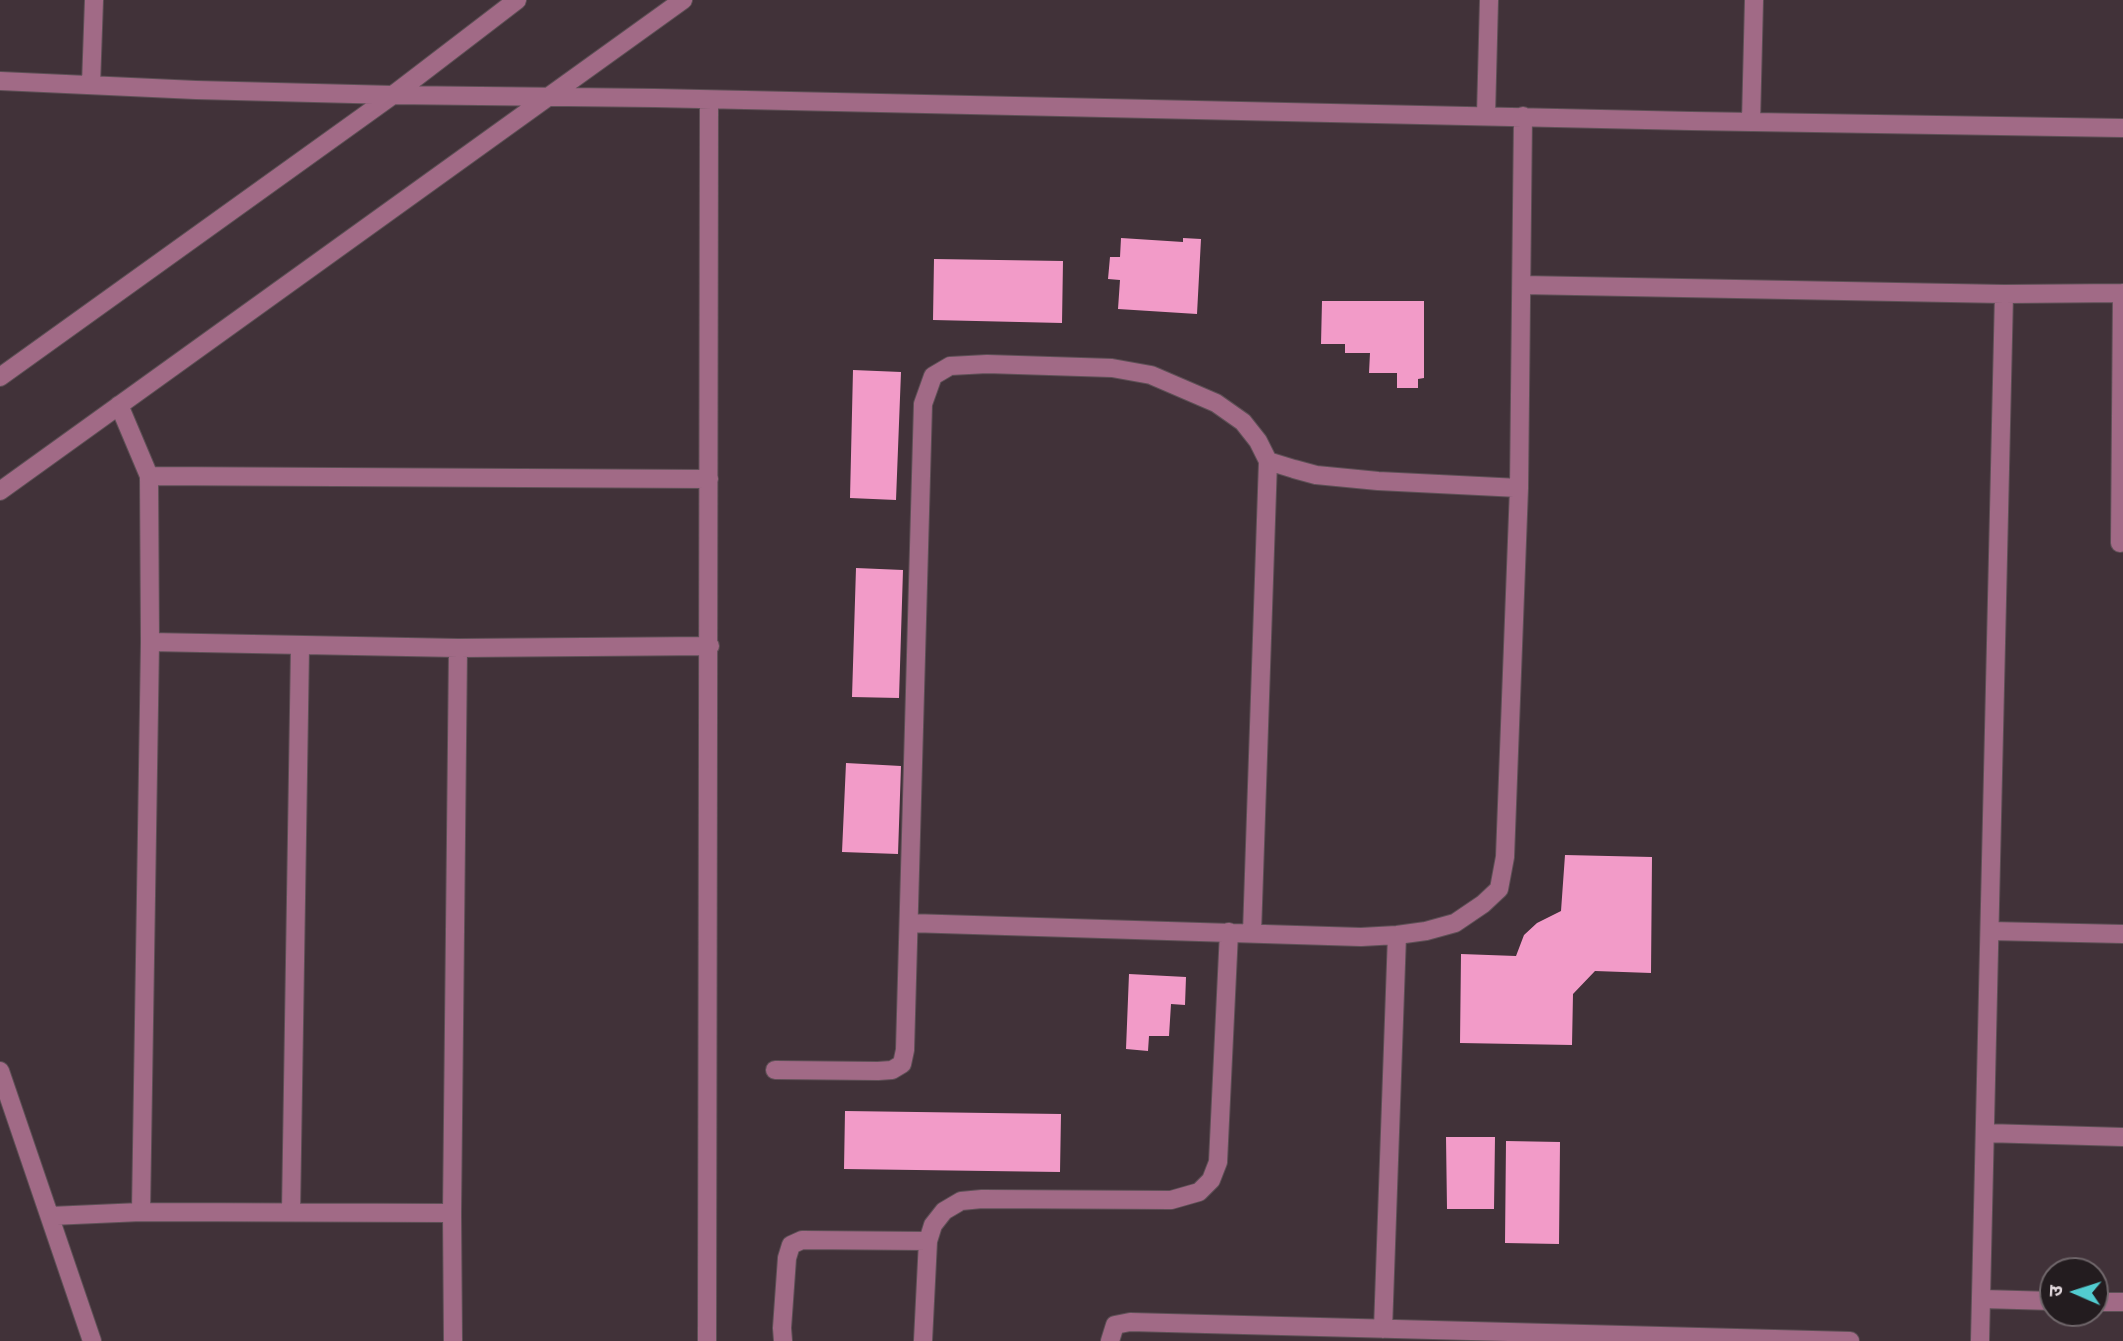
<!DOCTYPE html>
<meta charset="utf-8">
<style>
body{margin:0}
#map{position:relative;width:2123px;height:1341px;overflow:hidden;background:#413239;font-family:"PT Sans","Noto Sans Devanagari",sans-serif}
canvas{display:block}
.north{position:absolute;left:2039px;top:1257px;width:70px;height:70px;box-sizing:border-box;background:#231c1f;border:2px solid #6f666a;border-radius:50%;rotate:273deg;font-size:19px;font-weight:700;line-height:28px;text-align:center;color:#e0d6db}
.north::after{content:'';display:block;margin:auto;width:24px;height:32px;background:#52ccd0;clip-path:polygon(50% 0,100% 100%,50% 72%,0 100%)}
</style>
<div id="map">
<canvas width="2123" height="1341"></canvas>
<div class="north">उ</div>
</div>
<script>
const context = document.querySelector('canvas').getContext('2d');
context.lineJoin = 'round';
function fill(path, color) { context.fillStyle = color; context.fill(path, 'evenodd'); }
const shape = rows => new Path2D(rows.map(r => 'M' + r).join(''));
function stroke(path, color, width, dash) { context.strokeStyle = color; context.lineWidth = width; context.lineCap = dash ? 'butt' : 'round'; context.setLineDash(dash || []); context.stroke(path); }
const building = shape([
 [1121,238,1183,242,1183,238,1201,239,1197,314,1118,309,1120,280,1108,279,1110,257,1120,257],
 [934,259,1063,261,1062,323,933,320],
 [1322,301,1424,301,1424,378,1418,379,1418,388,1397,388,1397,373,1369,373,1370,353,1345,353,1345,344,1321,344],
 [853,370,901,372,896,500,850,498],
 [856,568,903,570,899,698,852,697],
 [846,763,901,766,898,854,842,852],
 [1565,855,1652,857,1651,973,1595,971,1573,994,1572,1045,1460,1043,1461,954,1516,956,1524,935,1537,923,1561,911],
 [1129,974,1186,977,1185,1005,1171,1004,1169,1036,1149,1036,1148,1051,1126,1049],
 [845,1111,1061,1114,1060,1172,844,1169],
 [1446,1137,1495,1137,1494,1209,1447,1209],
 [1506,1141,1560,1142,1559,1244,1505,1243]
]);
const minor = shape([
 [0,81,196,90,393,95,655,98,1691,121,2123,128],
 [91,85,94,0],
 [1486,115,1489,0],
 [1751,122,1754,0],
 [1522,285,2004,294,2123,293],
 [0,377,393,95,517,0],
 [119,405,149,476,150,642,141,1212],
 [149,476,709,479],
 [0,491,683,0],
 [2120,543,2122,293],
 [150,642,458,648,710,646],
 [909,923,1361,937,1397,935,1426,931,1455,923,1483,904,1499,889,1505,857,1519,488,1523,116],
 [1990,931,2123,934],
 [1252,933,1268,461],
 [775,1070,878,1071,892,1070,902,1064,905,1050,923,404,933,376,950,366,987,364,1112,368,1151,375,1216,403,1243,422,1258,441,1268,461,1294,469,1316,475,1378,481,1519,488],
 [0,1071,92,1341],
 [1985,1133,2123,1137],
 [291,1212,300,647],
 [51,1216,141,1212,452,1213],
 [1982,1299,2053,1301],
 [2095,1302,2123,1302],
 [1383,1329,1397,935],
 [453,1341,452,1213,458,648],
 [707,1341,709,100],
 [783,1341,782,1328,787,1258,791,1245,802,1240,928,1241],
 [923,1341,928,1241,933,1225,944,1211,961,1201,982,1199,1171,1200,1199,1192,1211,1180,1218,1162,1229,932],
 [1110,1341,1115,1325,1130,1322,1850,1341],
 [1980,1341,2004,294]
]);
fill(building, '#f29bc8');
stroke(minor, '#5e5056', 20);
stroke(minor, '#a16a86', 18);
</script>
